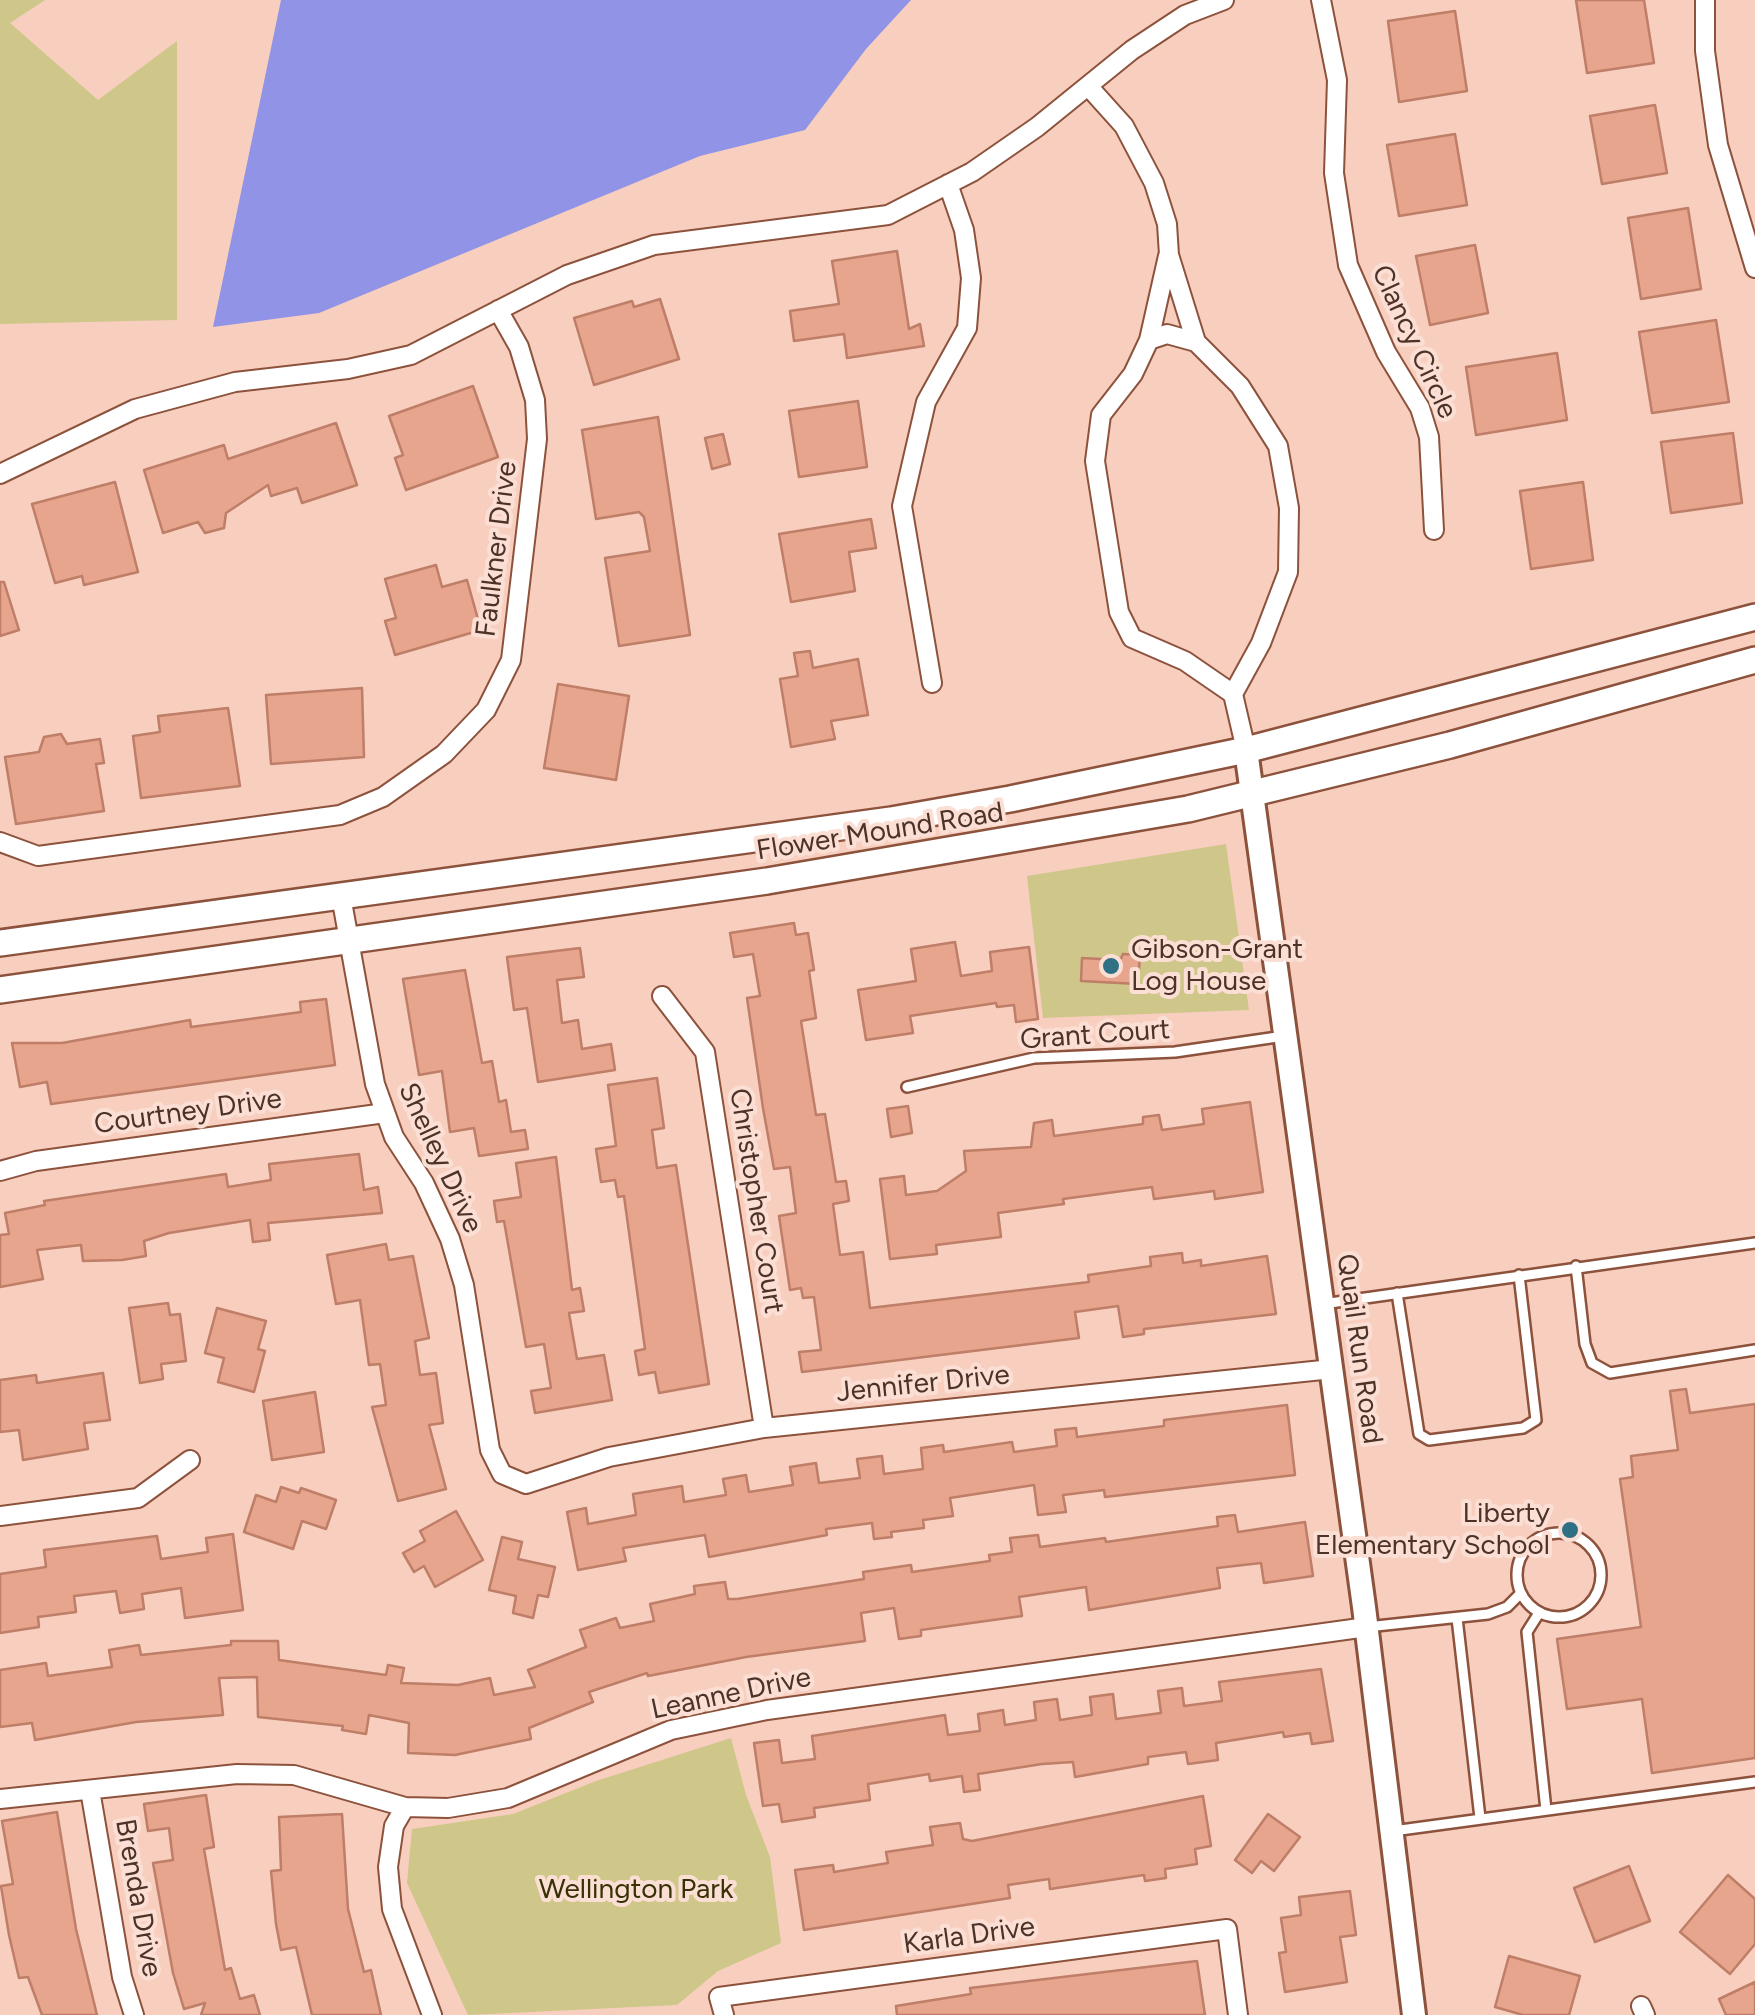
<!DOCTYPE html>
<style>
body{margin:0}
canvas{display:block;background:#f8cebf}
</style>
<canvas width="1755" height="2015"></canvas>
<script>
const context = document.querySelector('canvas').getContext('2d');
context.lineJoin = 'round';
function fill(path, color) { context.fillStyle = color; context.fill(path, 'evenodd'); }
const shape = rows => new Path2D(rows.map(r => 'M' + r).join(''));
function stroke(path, color, width, dash) { context.strokeStyle = color; context.lineWidth = width; context.lineCap = dash ? 'butt' : 'round'; context.setLineDash(dash || []); context.stroke(path); }
function drawText(font, color, halo, rows, align = 'center') {
  context.font = font + ' Figtree,sans-serif'; context.lineWidth = 8; context.setLineDash([]); context.textBaseline = 'middle'; context.strokeStyle = halo; context.fillStyle = color; for (const [text, x, y, turn = 0] of rows) {
    context.save(); context.translate(x, y); context.rotate((+turn || 0) * Math.PI / 180); context.textAlign = isNaN(turn) ? turn : align; if (halo) context.strokeText(text, 0, 0); context.fillText(text, 0, 0); context.restore();
  }
}
const green = shape([
 [0,0,45,0,10,23,98,100,177,41,177,320,0,324],
 [1226,844,1249,1010,1043,1018,1027,876],
 [731,1738,746,1795,770,1857,781,1943,718,1971,677,2005,468,2015,407,1883,412,1829,513,1814,596,1781]
]);
const water = shape([
 [281,0,911,0,866,49,805,130,700,156,319,313,213,327]
]);
const building = shape([
 [1576,0,1644,0,1654,63,1587,73,1576,0],
 [1455,11,1467,91,1399,102,1388,21,1455,11],
 [1655,105,1667,173,1602,184,1590,116,1655,105],
 [1455,134,1467,205,1399,216,1387,145,1455,134],
 [1688,208,1701,289,1641,299,1628,218,1688,208],
 [1475,245,1488,313,1430,325,1416,256,1475,245],
 [897,251,909,329,920,324,924,346,847,358,844,334,794,341,790,311,839,304,832,261,897,251],
 [660,299,679,359,594,385,574,318,632,301,634,307,660,299],
 [1716,320,1729,402,1652,413,1639,332,1716,320],
 [1557,353,1567,420,1476,435,1466,367,1557,353],
 [473,386,498,457,406,490,395,458,403,455,389,416,473,386],
 [858,401,867,467,799,477,789,411,858,401],
 [658,417,690,635,619,646,605,558,650,551,644,517,639,512,596,519,582,430,658,417],
 [336,423,357,485,302,503,297,488,271,496,268,485,226,513,224,528,205,533,198,522,163,533,144,470,224,445,228,459,336,423],
 [1733,433,1742,503,1671,513,1661,442,1733,433],
 [723,434,730,464,712,469,705,438,723,434],
 [115,482,138,572,84,585,82,576,55,583,32,504,115,482],
 [1583,482,1593,560,1531,569,1520,491,1583,482],
 [871,519,876,548,849,552,855,591,791,602,779,534,871,519],
 [436,565,442,587,467,580,481,630,395,655,385,621,396,618,385,579,436,565],
 [0,582,4,582,19,630,0,636,0,582],
 [810,651,813,668,858,659,868,715,831,721,835,739,791,747,780,679,798,676,794,653,810,651],
 [558,684,629,696,616,780,544,768,558,684],
 [362,688,364,757,271,764,266,695,362,688],
 [228,708,240,786,141,798,133,736,160,732,158,716,228,708],
 [61,734,67,744,100,739,104,763,96,764,104,811,16,824,5,757,39,752,44,737,61,734],
 [794,923,796,935,808,933,814,970,809,971,816,1018,801,1021,816,1115,825,1114,836,1182,846,1181,849,1201,833,1204,840,1255,863,1252,870,1308,1089,1282,1088,1275,1151,1266,1150,1257,1182,1253,1183,1263,1201,1260,1201,1266,1267,1256,1276,1314,1144,1329,1144,1334,1123,1337,1118,1306,1075,1312,1079,1338,802,1372,799,1352,821,1350,814,1297,803,1298,801,1288,790,1290,779,1216,796,1213,790,1167,774,1169,763,1108,747,998,760,996,753,954,734,957,730,933,794,923],
 [955,942,961,976,992,971,990,952,1029,947,1038,1019,1016,1022,1014,1005,997,1007,996,1003,910,1016,913,1033,866,1040,858,990,916,981,911,949,955,942],
 [580,948,584,977,557,980,562,1023,578,1020,582,1049,611,1044,615,1070,538,1082,527,1008,514,1010,507,957,580,948],
 [1123,954,1140,955,1138,984,1081,981,1082,958,1120,960,1123,954],
 [465,970,482,1063,492,1061,499,1102,506,1100,511,1132,525,1130,528,1149,479,1156,474,1128,450,1132,442,1071,419,1075,403,979,465,970],
 [326,999,335,1065,51,1104,47,1082,20,1087,12,1043,62,1043,190,1020,191,1027,301,1012,300,1002,326,999],
 [657,1078,664,1128,652,1130,657,1168,676,1165,709,1384,659,1393,655,1372,639,1375,635,1351,645,1349,624,1196,618,1197,615,1180,601,1182,596,1149,616,1146,608,1085,657,1078],
 [1250,1102,1263,1192,1215,1199,1214,1191,1154,1199,1152,1187,1063,1199,1064,1204,998,1213,1001,1237,936,1245,937,1254,890,1259,880,1179,904,1176,906,1195,937,1191,966,1171,964,1151,1031,1147,1034,1123,1052,1120,1054,1136,1143,1124,1143,1117,1159,1115,1162,1130,1204,1124,1202,1109,1250,1102],
 [908,1106,912,1133,891,1137,887,1109,908,1106],
 [359,1154,364,1190,378,1187,382,1213,268,1223,270,1240,253,1242,250,1220,169,1233,144,1241,146,1256,122,1260,83,1261,81,1245,37,1250,43,1279,0,1287,0,1235,9,1234,5,1213,45,1205,44,1201,226,1174,228,1187,271,1180,269,1164,359,1154],
 [556,1157,572,1290,580,1288,584,1311,569,1313,577,1359,604,1355,612,1400,535,1413,531,1391,551,1388,544,1344,526,1347,504,1221,497,1222,494,1201,521,1197,516,1163,556,1157],
 [386,1244,389,1260,413,1256,429,1338,415,1341,420,1375,436,1373,443,1423,429,1425,446,1489,398,1501,372,1407,386,1405,380,1364,369,1365,360,1300,336,1304,327,1255,386,1244],
 [168,1303,170,1315,180,1314,186,1361,161,1364,163,1379,140,1383,129,1308,168,1303],
 [217,1308,266,1321,258,1349,265,1351,254,1392,218,1382,224,1358,205,1353,217,1308],
 [103,1373,110,1420,84,1423,88,1449,23,1460,19,1430,0,1432,0,1380,36,1375,37,1383,103,1373],
 [1686,1389,1690,1413,1755,1404,1755,1758,1652,1773,1642,1699,1567,1709,1557,1639,1641,1627,1620,1479,1633,1477,1631,1456,1678,1450,1670,1391,1686,1389],
 [315,1392,324,1452,272,1460,263,1401,315,1392],
 [1287,1405,1295,1475,1105,1497,1104,1490,1063,1495,1066,1512,1038,1515,1034,1485,950,1498,953,1516,923,1520,924,1528,891,1532,892,1537,874,1539,872,1523,826,1529,827,1535,709,1557,705,1535,623,1548,626,1561,578,1570,567,1512,586,1508,588,1524,636,1515,633,1494,682,1486,684,1502,726,1495,723,1479,746,1475,749,1492,793,1485,790,1467,816,1463,819,1483,860,1478,857,1459,882,1456,884,1474,923,1469,921,1448,943,1445,944,1452,1012,1442,1014,1452,1057,1446,1055,1430,1076,1428,1077,1437,1164,1426,1164,1420,1287,1405],
 [281,1487,299,1493,301,1488,336,1500,326,1529,302,1521,293,1549,244,1532,256,1495,276,1502,281,1487],
 [456,1511,483,1560,435,1587,424,1566,414,1572,403,1553,425,1541,420,1531,456,1511],
 [1235,1515,1238,1532,1305,1522,1313,1576,1264,1583,1261,1563,1217,1568,1220,1588,1089,1610,1086,1587,1045,1593,1019,1597,1022,1616,921,1630,921,1636,899,1639,894,1608,861,1613,865,1641,746,1657,648,1676,647,1673,589,1692,593,1702,529,1728,531,1739,455,1755,408,1753,409,1723,369,1715,366,1734,342,1730,343,1726,258,1717,257,1677,219,1678,223,1715,136,1722,35,1740,32,1723,0,1727,0,1670,46,1663,48,1676,112,1667,109,1650,139,1645,141,1655,231,1645,231,1641,278,1641,279,1660,386,1675,388,1665,404,1668,401,1683,458,1685,490,1678,494,1695,535,1687,528,1670,586,1647,580,1630,616,1618,620,1628,654,1621,650,1604,695,1594,694,1586,725,1582,728,1599,737,1599,864,1579,863,1572,911,1565,912,1572,990,1561,989,1555,1012,1552,1010,1538,1038,1535,1040,1547,1105,1538,1106,1542,1218,1526,1217,1517,1235,1515],
 [233,1534,243,1610,185,1618,181,1588,142,1594,144,1609,120,1613,116,1591,74,1596,76,1612,38,1617,39,1627,0,1633,0,1574,46,1567,44,1550,157,1536,161,1559,208,1552,206,1538,233,1534],
 [502,1537,522,1542,518,1559,555,1567,548,1597,538,1595,533,1618,513,1613,516,1596,489,1590,502,1537],
 [1321,1669,1333,1741,1312,1744,1310,1733,1284,1737,1283,1732,1216,1743,1218,1760,1188,1764,1186,1752,1148,1757,1148,1764,1075,1777,1073,1762,1042,1764,978,1774,980,1790,964,1792,962,1776,930,1781,929,1774,868,1784,870,1800,814,1808,815,1817,782,1822,779,1804,763,1806,754,1743,779,1740,782,1763,815,1759,812,1736,945,1715,948,1735,980,1731,978,1714,1003,1710,1005,1725,1036,1720,1034,1702,1057,1699,1060,1720,1092,1715,1090,1697,1113,1694,1116,1719,1161,1713,1158,1691,1182,1688,1184,1706,1222,1701,1219,1682,1321,1669],
 [206,1795,214,1847,204,1849,225,1970,231,1968,240,1999,254,1995,260,2015,201,2015,205,2003,184,2009,173,1973,153,1863,173,1860,169,1828,148,1831,144,1804,206,1795],
 [1203,1796,1211,1846,1195,1849,1197,1864,1165,1869,1166,1878,1145,1881,1144,1875,1050,1889,1049,1879,1008,1885,1010,1898,804,1930,795,1870,833,1865,834,1872,888,1863,886,1852,933,1845,930,1827,960,1823,963,1839,972,1841,1203,1796],
 [57,1812,76,1929,97,2015,42,2015,28,1977,19,1978,9,1935,1,1886,13,1884,2,1821,57,1812],
 [342,1814,348,1909,364,1972,371,1970,381,2015,312,2015,296,1947,281,1950,276,1924,271,1871,281,1870,279,1817,342,1814],
 [1268,1814,1300,1837,1274,1871,1261,1861,1252,1873,1235,1860,1268,1814],
 [1629,1866,1650,1921,1595,1942,1574,1888,1629,1866],
 [1728,1875,1755,1899,1755,1944,1730,1974,1680,1932,1728,1875],
 [1350,1891,1356,1935,1340,1937,1347,1982,1285,1992,1279,1953,1286,1952,1281,1918,1301,1915,1299,1897,1350,1891],
 [1509,1956,1580,1976,1569,2015,1523,2015,1495,2007,1509,1956],
 [1197,1961,1205,2015,897,2015,896,2006,971,1994,970,1988,1197,1961],
 [1755,1982,1755,2015,1726,2015,1719,1999,1755,1982]
]);
const service = shape([
 [907,1087,1034,1058,1175,1052,1284,1036],
 [1576,1266,1585,1344,1592,1363,1610,1373,1755,1350],
 [1397,1293,1419,1434,1429,1440,1523,1428,1536,1420,1519,1275],
 [1323,1304,1755,1243],
 '1517 1575a42 42 0 1 1 84 0a42 42 0 1 1-84 0Z',
 [1539,1613,1527,1632,1546,1810],
 [1457,1618,1480,1818],
 [1367,1627,1488,1614,1507,1607,1521,1593],
 [1393,1831,1755,1782]
]);
const minor = shape([
 [1321,0,1337,80,1334,173,1348,265,1386,352,1420,408,1429,437,1434,530],
 [1705,0,1705,51,1718,145,1755,268],
 [1088,86,1124,126,1154,183,1167,224,1169,255,1196,342,1240,386,1278,446,1289,508,1288,572,1261,643,1233,694,1246,750],
 [1168,256,1149,340,1133,374,1101,415,1095,461,1119,612,1132,638,1185,661,1233,694],
 [1149,340,1167,334,1196,342],
 [0,474,135,409,235,382,348,369,411,355,567,275,654,245,888,215,972,172,1037,127,1132,50,1185,15,1224,0],
 [932,683,902,506,926,402,967,328,971,278,964,230,948,184],
 [0,842,38,856,340,815,383,797,444,754,486,710,511,660,537,439,535,400,519,347,498,310],
 [341,896,375,1084,394,1137,424,1183,450,1239,464,1285,490,1450,502,1474,526,1484,609,1457,764,1428,1332,1369],
 [662,996,705,1052,764,1428],
 [0,1171,36,1161,385,1113],
 [0,1516,138,1498,190,1460],
 [90,1790,122,1977,134,2015],
 [0,1799,237,1774,294,1775,405,1807,448,1808,508,1798,671,1730,767,1710,1367,1627],
 [405,1807,394,1826,388,1867,392,1909,432,2015],
 [1641,2006,1645,2015],
 [724,2015,719,1997,1227,1929,1238,2015]
]);
const tertiary = shape([
 [1246,750,1364,1607,1414,2015]
]);
const secondary = shape([
 [0,943,891,820,1010,799,1246,750,1755,617],
 [0,990,767,881,1188,809,1450,745,1755,660]
]);
const markers = [
 [1111,966,10,"#307084"],
 [1570,1530,10,"#307084"]
];
const streetNames = [
 ["Clancy Circle",1414,342,65],
 ["Faulkner Drive",497,549,-83],
 ["Flower Mound Road",880,832,-9],
 ["Grant Court",1095,1035,-4],
 ["Courtney Drive",188,1112,-8],
 ["Shelley Drive",440,1158,65],
 ["Christopher Court",756,1201,81],
 ["Quail Run Road",1359,1349,82],
 ["Jennifer Drive",923,1384,-6],
 ["Leanne Drive",731,1694,-12],
 ["Brenda Drive",138,1898,80],
 ["Karla Drive",969,1936,-8]
];
const poiNames = [
 ["Gibson-Grant",1131,950],
 ["Log House",1131,982],
 ["Liberty",1550,1514,"right"],
 ["Elementary School",1550,1546,"right"]
];
const parkNames = [
 ["Wellington Park",636,1890]
];
fill(green, '#cfc78a');
fill(water, '#9093e6');
fill(building, '#e8a58d');
stroke(building, '#be7e67', 2.5);
stroke(service, '#8d523c', 14);
stroke(minor, '#8d523c', 22);
stroke(tertiary, '#8d523c', 28);
stroke(secondary, '#8d523c', 30);
stroke(service, '#fff', 9);
stroke(minor, '#fff', 18);
stroke(tertiary, '#fff', 22);
stroke(secondary, '#fff', 25);
for (const [x, y, r, color] of markers) { const dot = new Path2D(); dot.arc(x, y, r, 0, 2 * Math.PI); context.fillStyle = color; context.fill(dot); stroke(dot, '#fbdfd5', 4); }
drawText('28px', '#4d3228', '#fbdfd5', streetNames);
drawText('28px', '#4d3228', '#fbdfd5', poiNames, 'left');
drawText('28px', '#373105', '#fbdfd5', parkNames);
</script>
